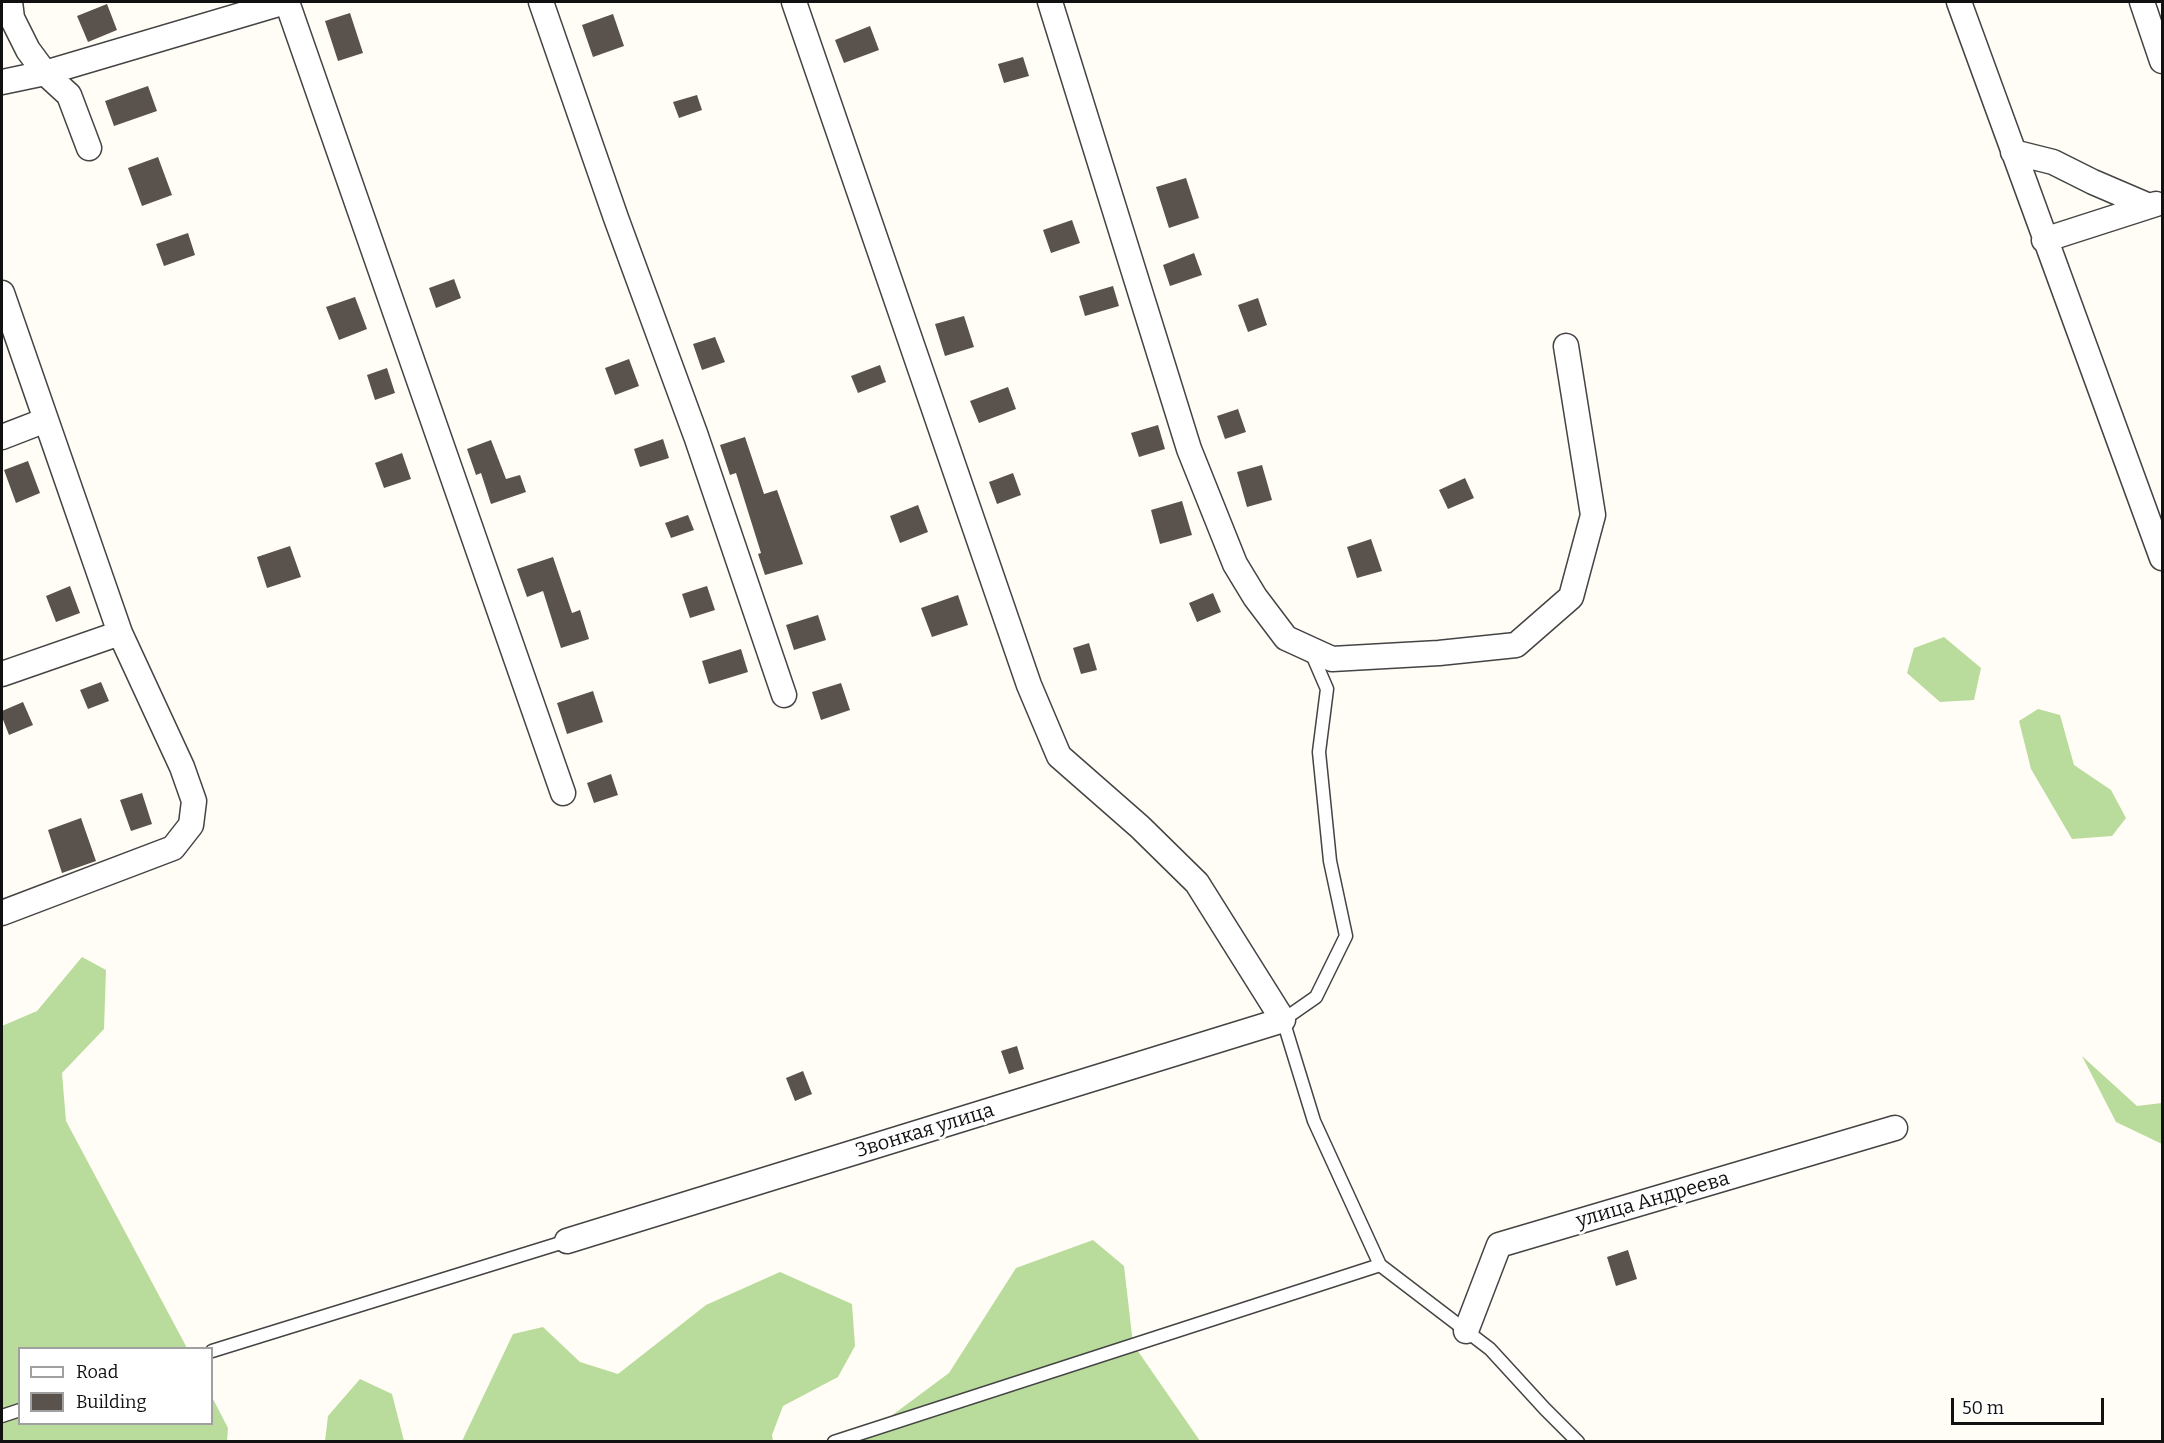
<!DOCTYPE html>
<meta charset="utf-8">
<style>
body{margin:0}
#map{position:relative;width:2164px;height:1443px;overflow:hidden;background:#fffdf5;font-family:Bitter,serif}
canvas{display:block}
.frame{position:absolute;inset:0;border:3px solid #111;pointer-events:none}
.legend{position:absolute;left:18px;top:1347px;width:195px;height:78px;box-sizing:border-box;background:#fff;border:2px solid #a0a0a0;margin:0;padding:8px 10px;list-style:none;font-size:18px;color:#111}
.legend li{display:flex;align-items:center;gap:12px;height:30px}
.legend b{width:30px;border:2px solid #a0a0a0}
.scale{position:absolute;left:1951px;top:1398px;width:153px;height:27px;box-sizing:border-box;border:3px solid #111;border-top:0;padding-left:8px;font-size:18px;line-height:21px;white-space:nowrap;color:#111;-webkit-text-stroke:4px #fff;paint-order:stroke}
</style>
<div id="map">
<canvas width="2164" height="1443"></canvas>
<div class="frame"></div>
<ul class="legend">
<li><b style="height:8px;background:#fff"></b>Road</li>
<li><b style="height:16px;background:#5a524d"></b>Building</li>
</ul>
<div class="scale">50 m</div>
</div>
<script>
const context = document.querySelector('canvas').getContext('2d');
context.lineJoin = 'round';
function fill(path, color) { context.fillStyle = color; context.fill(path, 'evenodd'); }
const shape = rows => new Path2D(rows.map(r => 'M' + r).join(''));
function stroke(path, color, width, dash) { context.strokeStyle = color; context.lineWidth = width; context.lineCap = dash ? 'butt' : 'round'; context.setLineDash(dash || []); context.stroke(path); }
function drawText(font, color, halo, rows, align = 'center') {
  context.font = font + ' Bitter,serif'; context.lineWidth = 6; context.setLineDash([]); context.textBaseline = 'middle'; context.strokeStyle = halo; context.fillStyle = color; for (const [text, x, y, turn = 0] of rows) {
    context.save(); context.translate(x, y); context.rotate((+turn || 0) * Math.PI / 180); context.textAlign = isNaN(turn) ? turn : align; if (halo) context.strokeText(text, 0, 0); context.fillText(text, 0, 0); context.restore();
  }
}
const forest = shape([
 [1944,637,1981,668,1974,700,1940,702,1907,673,1914,648],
 [2038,709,2060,715,2074,765,2111,790,2126,818,2112,836,2072,839,2031,769,2019,721],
 [82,957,106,970,104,1029,62,1073,66,1121,187,1348,20,1348,20,1424,212,1424,212,1397,228,1428,227,1441,2,1441,2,1026,37,1011],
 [2082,1056,2137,1106,2162,1103,2162,1144,2116,1122],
 [1093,1240,1124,1266,1133,1344,1200,1441,856,1442,949,1373,1016,1268],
 [780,1272,852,1304,855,1346,838,1377,783,1406,772,1435,773,1441,462,1441,513,1334,543,1327,580,1362,618,1374,706,1305],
 [360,1379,392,1394,404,1441,325,1441,328,1416]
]);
const building = shape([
 [107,4,117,30,88,42,77,16],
 [350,13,363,53,338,61,325,21],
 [613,14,624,46,593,57,582,25],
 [870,26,879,50,844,63,835,40],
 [1023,57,1029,76,1004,83,998,64],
 [148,86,157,111,114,126,105,101],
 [697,95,702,110,679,118,673,102],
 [158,157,172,195,142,206,128,168],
 [1186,178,1199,218,1169,228,1156,187],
 [1072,220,1080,243,1051,253,1043,230],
 [188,233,195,255,164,266,156,244],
 [1194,253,1202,275,1170,286,1163,265],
 [454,279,461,298,436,308,429,288],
 [1113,286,1119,306,1085,316,1079,296],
 [355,297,367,329,339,340,326,307],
 [1258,298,1267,325,1248,332,1238,305],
 [964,316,974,347,945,356,935,324],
 [715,337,725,362,702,370,693,344],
 [629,359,639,386,615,395,605,368],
 [880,365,886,382,858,393,851,376],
 [387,368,395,393,375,400,367,375],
 [1008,387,1016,409,979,423,970,401],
 [1238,409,1246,432,1225,439,1217,416],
 [1158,425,1165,449,1139,457,1131,433],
 [745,437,764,494,777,490,803,564,765,575,758,554,761,553,736,473,730,475,720,445],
 [663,439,669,458,640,467,634,449],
 [491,440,506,479,520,475,526,492,491,504,481,473,476,475,467,449],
 [402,453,411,479,384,488,375,463],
 [28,461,40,493,16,503,4,470],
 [1262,465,1272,500,1247,507,1237,472],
 [1013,473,1021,495,997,504,989,482],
 [1465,478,1474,498,1448,509,1439,490],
 [1182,501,1192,535,1160,544,1151,510],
 [918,505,928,532,900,543,890,516],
 [688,515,694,530,671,538,665,523],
 [1371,539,1382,571,1357,578,1347,547],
 [290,546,301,577,267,588,257,557],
 [553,557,572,613,580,610,589,639,561,648,543,591,527,597,517,569],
 [70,586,80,613,56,622,46,596],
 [707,586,715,610,690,618,682,594],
 [1213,593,1221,612,1197,622,1189,603],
 [958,595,968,625,932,637,921,608],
 [818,615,826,640,794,650,786,625],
 [1089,643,1097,670,1081,674,1073,648],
 [741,649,748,672,709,684,702,661],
 [101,682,109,701,88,709,80,690],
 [841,683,850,710,821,720,812,692],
 [593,691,603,722,567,734,557,703],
 [23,702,33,725,9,735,2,717,2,711],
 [611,774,618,795,594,803,587,783],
 [142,793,152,824,131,831,120,800],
 [81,818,96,861,62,873,48,830],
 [1017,1046,1024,1069,1009,1074,1001,1051],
 [803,1071,812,1094,795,1101,786,1078],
 [1628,1250,1637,1279,1616,1286,1607,1257]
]);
const service = shape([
 [1311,652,1327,689,1319,752,1330,861,1346,936,1316,997,1283,1020,1314,1121,1380,1265,1490,1349,1545,1409,1578,1442],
 [212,1351,567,1241],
 [2,1416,20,1410],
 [834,1442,1380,1265]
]);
const minor = shape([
 [10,2,12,18,28,50,45,73,69,95,89,148],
 [287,2,563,793],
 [541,2,616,218,696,436,784,695],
 [1050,2,1189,449,1235,564,1255,597,1286,638,1332,659,1439,653,1516,645,1571,597,1593,515,1566,346],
 [1959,2,2162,558],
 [2142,2,2162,61],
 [2,82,45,73,285,2],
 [2013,152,2053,162,2093,182,2149,206],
 [2044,240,2156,204],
 [2,293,120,633,182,767,194,801,191,825,173,848,2,913],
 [2,437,46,420],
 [2,674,120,633],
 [567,1241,1283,1020,1197,883,1140,827,1059,756,1029,685,794,2],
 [1466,1331,1499,1245,1895,1128]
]);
const streetNames = [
 ["Звонкая улица",925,1131,-17],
 ["улица Андреева",1653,1200,-16]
];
fill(forest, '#b9dc9c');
fill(building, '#5a524d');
stroke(service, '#444', 15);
stroke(minor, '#444', 27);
stroke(service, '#fff', 12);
stroke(minor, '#fff', 24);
drawText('20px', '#111', '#fff', streetNames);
</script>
